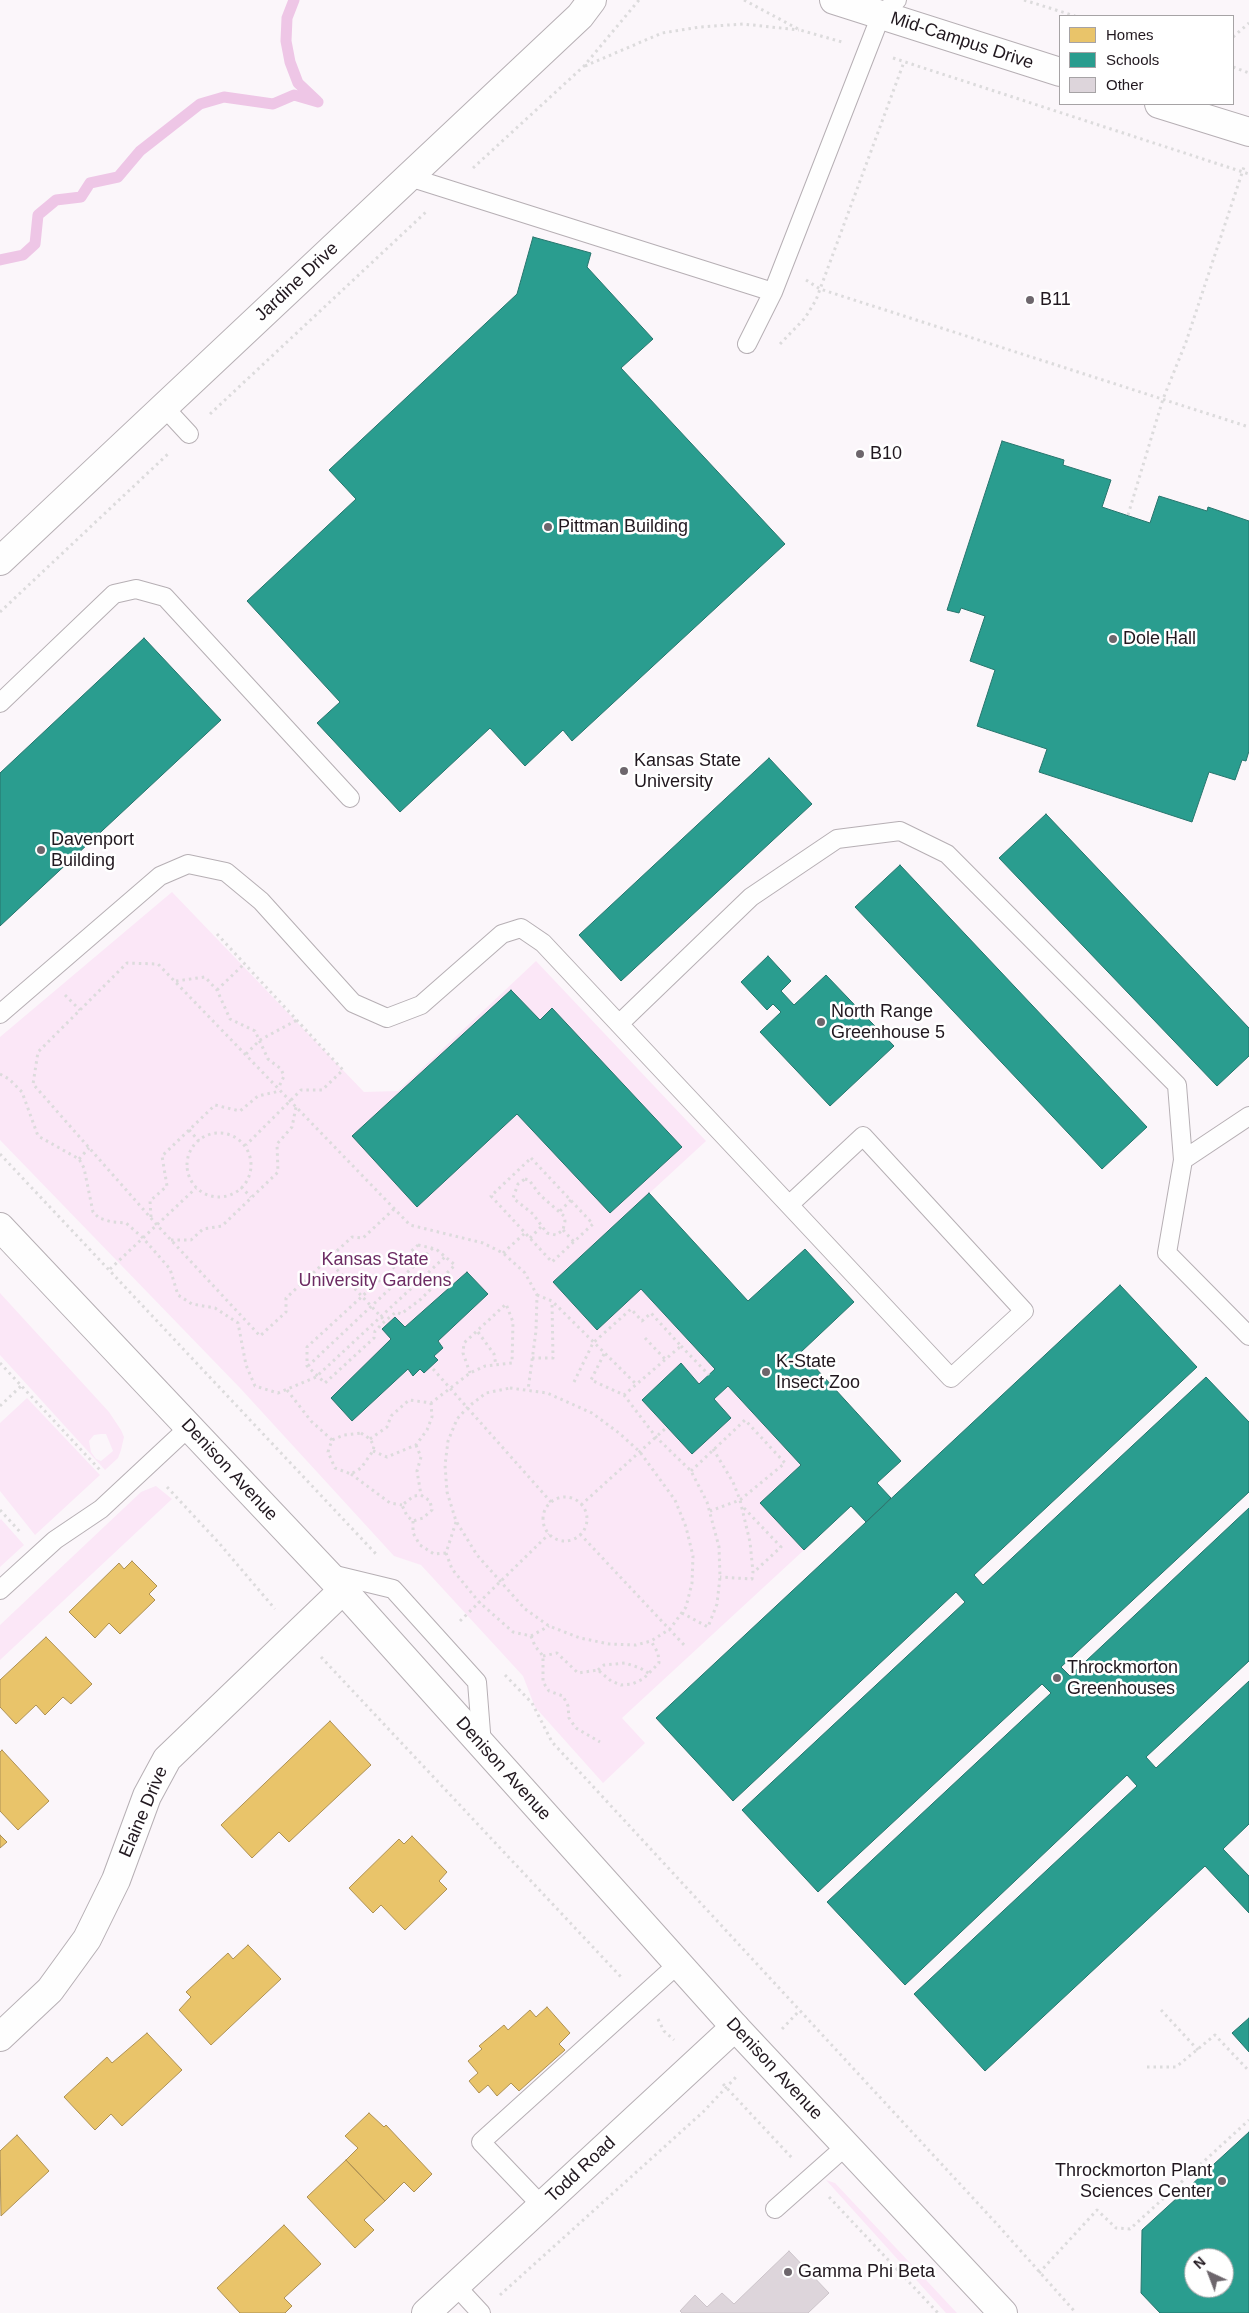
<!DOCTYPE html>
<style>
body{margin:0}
#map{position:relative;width:1249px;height:2313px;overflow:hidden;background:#fbf6fa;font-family:Arial,sans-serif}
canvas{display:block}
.legend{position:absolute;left:1059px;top:15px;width:175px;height:90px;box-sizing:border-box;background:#fff;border:1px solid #a6a3a5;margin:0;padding:6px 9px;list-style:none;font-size:15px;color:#21181f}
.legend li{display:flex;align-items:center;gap:10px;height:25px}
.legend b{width:25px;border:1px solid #a6a3a5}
.north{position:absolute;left:1184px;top:2248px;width:50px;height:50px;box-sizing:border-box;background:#fff;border:1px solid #a6a3a5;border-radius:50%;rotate:317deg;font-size:14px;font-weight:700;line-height:20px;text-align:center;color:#21181f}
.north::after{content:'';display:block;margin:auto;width:18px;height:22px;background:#6d666c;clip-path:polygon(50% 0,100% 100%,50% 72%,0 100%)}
</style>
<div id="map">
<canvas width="1249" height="2313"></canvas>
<ul class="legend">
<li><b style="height:14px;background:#e9c46a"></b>Homes</li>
<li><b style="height:14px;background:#2a9d8f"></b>Schools</li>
<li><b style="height:14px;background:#ddd5db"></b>Other</li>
</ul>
<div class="north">N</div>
</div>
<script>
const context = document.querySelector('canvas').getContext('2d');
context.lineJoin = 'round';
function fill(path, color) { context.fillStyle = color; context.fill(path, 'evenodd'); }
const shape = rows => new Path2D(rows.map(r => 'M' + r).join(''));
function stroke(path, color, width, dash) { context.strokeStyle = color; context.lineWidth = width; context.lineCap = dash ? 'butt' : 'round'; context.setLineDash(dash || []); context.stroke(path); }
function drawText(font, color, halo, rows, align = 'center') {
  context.font = font + ' Arial,sans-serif'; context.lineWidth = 5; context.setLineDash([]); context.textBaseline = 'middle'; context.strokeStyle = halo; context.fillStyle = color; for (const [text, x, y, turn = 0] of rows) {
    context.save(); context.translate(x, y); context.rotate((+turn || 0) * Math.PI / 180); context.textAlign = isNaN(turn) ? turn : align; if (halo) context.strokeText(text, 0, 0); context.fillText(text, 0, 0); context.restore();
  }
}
const green = shape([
 [172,892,364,1092,398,1091,536,961,706,1141,553,1282,597,1330,641,1289,715,1369,699,1384,680,1364,642,1400,692,1453,714,1399,728,1386,801,1465,760,1503,804,1550,622,1718,645,1743,603,1783,535,1707,523,1676,421,1565,394,1556,241,1389,0,1140,0,1037],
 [0,1293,109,1412,121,1430,124,1437,121,1450,118,1458,105,1470,0,1355],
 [101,1434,106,1434,113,1451,101,1461,96,1459,91,1452,89,1441,94,1435],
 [27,1398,100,1475,35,1535,0,1491,0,1423],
 [156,1486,172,1499,0,1660,0,1625,141,1492],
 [1,1519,24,1545,0,1567,0,1520],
 [826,2180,835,2183,957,2313,946,2313]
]);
const homes = shape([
 [132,1561,157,1586,149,1594,155,1600,120,1634,109,1623,95,1638,69,1612,119,1563,124,1569,132,1561],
 [46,1637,92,1684,71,1704,63,1697,45,1715,36,1705,16,1724,0,1707,0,1680,46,1637],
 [330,1721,371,1765,289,1842,279,1832,252,1858,221,1825,330,1721],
 [2,1750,49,1801,18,1830,0,1811,0,1752,2,1750],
 [0,1835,7,1842,0,1848,0,1835],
 [412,1836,447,1872,439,1881,447,1889,405,1930,381,1905,373,1913,349,1888,399,1839,404,1844,412,1836],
 [248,1945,281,1979,211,2045,179,2010,191,1997,186,1992,228,1953,233,1959,248,1945],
 [547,2007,570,2033,559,2044,565,2050,519,2091,511,2083,497,2096,488,2085,479,2093,469,2081,478,2073,468,2061,482,2049,479,2046,504,2025,508,2030,530,2010,536,2017,547,2007],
 [147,2033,182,2070,122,2126,111,2114,95,2130,64,2097,107,2057,112,2063,147,2033],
 [369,2113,384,2127,386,2125,432,2174,414,2192,404,2182,385,2201,346,2160,358,2148,345,2136,369,2113],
 [17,2135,49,2171,1,2216,0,2151,17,2135],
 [346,2160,385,2201,364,2220,374,2230,355,2248,307,2197,346,2160],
 [284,2225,321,2264,284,2298,292,2306,285,2313,240,2313,217,2288,284,2225]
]);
const schools = shape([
 [533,237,591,253,587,267,653,339,621,368,785,544,572,741,563,730,525,766,490,728,400,812,317,723,340,702,247,601,356,499,329,470,517,294,533,237],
 [1002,441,1064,460,1063,465,1111,480,1102,507,1150,523,1159,496,1207,511,1208,507,1249,521,1249,751,1246,761,1242,760,1235,780,1209,772,1192,822,1039,772,1047,749,977,726,995,670,970,661,985,616,961,608,959,613,947,610,1002,441],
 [144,638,221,720,0,926,0,773,144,638],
 [769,758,812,804,621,981,579,935,769,758],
 [1046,814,1249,1028,1249,1056,1217,1086,999,858,1046,814],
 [900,865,1147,1127,1102,1169,855,907,900,865],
 [768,956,791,981,781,991,794,1005,826,975,894,1046,830,1106,760,1032,781,1012,773,1004,767,1010,741,982,768,956],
 [511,990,540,1020,552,1008,682,1147,610,1213,517,1114,417,1207,352,1136,511,990],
 [649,1193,748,1301,805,1249,854,1302,801,1352,901,1461,877,1483,891,1498,866,1522,851,1506,804,1550,760,1503,801,1465,728,1386,714,1399,731,1418,692,1454,642,1400,681,1363,699,1384,715,1369,641,1289,597,1330,553,1282,649,1193],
 [467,1272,488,1294,438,1341,443,1348,434,1356,438,1360,424,1373,420,1369,413,1376,408,1369,352,1421,331,1398,391,1339,382,1329,395,1317,405,1327,467,1272],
 [1120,1285,1197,1367,974,1575,983,1585,1206,1377,1249,1422,1249,1492,1061,1667,1070,1676,1249,1508,1249,1661,1146,1757,1156,1768,1249,1681,1249,1824,1223,1849,1249,1876,1249,1913,1205,1866,985,2071,914,1994,1137,1786,1127,1775,905,1985,827,1902,1051,1693,1042,1684,818,1892,742,1810,965,1602,956,1592,733,1801,656,1718,1120,1285],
 [1249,2018,1249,2052,1232,2033,1249,2018],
 [1249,2132,1249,2313,1160,2313,1141,2293,1142,2230,1249,2132],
 [1194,2258,1224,2258,1224,2288,1194,2288,1194,2258]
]);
const stream = shape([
 [294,0,287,18,286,41,290,62,298,83,317,101],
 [0,260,23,255,35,244,38,215,56,200,81,197,90,183,118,177,140,151,200,104,224,97,273,104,294,95,318,102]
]);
const building = shape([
 [789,2251,829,2293,808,2313,682,2313,680,2311,695,2295,707,2307,722,2293,734,2304,789,2251]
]);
const path = shape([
 [744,0,800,30,842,42],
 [1024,0,1075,16],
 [1233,37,1249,23],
 [893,58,1249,174],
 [585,66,662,33,700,27,743,24,799,30],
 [1233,67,1249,73],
 [473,168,584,66,639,0],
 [806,280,820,289,1249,427],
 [780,344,805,318,816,300,904,62],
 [210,414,426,212],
 [1128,515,1163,399,1186,342,1245,164],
 [0,612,169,453],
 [217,934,343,1070,322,1090,301,1090,246,1145],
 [176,981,205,977,217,990,230,1019,255,1031,268,1059,281,1069,284,1076,278,1089],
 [217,990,244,964],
 [65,995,80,1010],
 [246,1054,260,1040,297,1020],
 [0,1074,9,1079,22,1092,38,1136,79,1159,84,1168,93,1212,99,1218,112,1222,126,1223,143,1238,170,1269,178,1295,192,1304,215,1308,238,1323,246,1365,255,1386,278,1393,316,1377,446,1256],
 [189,1130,199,1141],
 '187 1165a32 32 0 1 1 64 0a32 32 0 1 1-64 0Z',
 [0,1154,376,1554],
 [531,1158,593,1224,552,1262,491,1196,531,1158],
 [79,1159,89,1148],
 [525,1179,529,1180,540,1195,564,1216,565,1221,563,1230,556,1235,547,1233,533,1214,513,1198,518,1184,525,1179],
 [241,1187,251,1197],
 [394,1209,363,1238,352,1237,286,1298,286,1312,260,1336,157,1225,33,1084,38,1052,127,963,158,964,410,1225,483,1243,503,1253,525,1273,537,1295,536,1331,528,1390],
 [560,1211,571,1200],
 [151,1217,150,1201,167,1186,162,1156,215,1105,240,1111,258,1096,280,1091],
 [563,1230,574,1242],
 [530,1238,541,1227],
 [171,1240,191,1240,203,1229,222,1226,278,1172,277,1144,292,1127,296,1107],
 [418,1245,436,1249,455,1265,421,1299,401,1314,396,1312,385,1321,375,1331,374,1338,325,1383,307,1366,307,1347,418,1245],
 [503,1253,525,1233],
 [328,1260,385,1321],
 [110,1269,196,1188],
 [537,1295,552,1301,636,1384],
 [478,1332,494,1354,496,1365],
 [645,1338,665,1359],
 [681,1346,709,1375],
 [604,1354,591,1380,624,1395,656,1437,691,1471,707,1502,719,1547,720,1577,717,1604,708,1627,682,1613],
 [532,1358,553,1358,552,1301],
 [0,1363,100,1470],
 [308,1366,433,1248],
 [433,1369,551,1502],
 [574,1382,593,1343,631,1309,642,1321,651,1313,681,1346,624,1395],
 [510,1388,547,1393,592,1413,619,1433,640,1452,675,1500,686,1527,693,1556,692,1583,686,1607,670,1629,651,1641,636,1645,609,1644,580,1638,549,1626,525,1609,477,1555,456,1521,447,1492,445,1465,448,1441,457,1419,468,1407,486,1393,510,1388],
 [287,1390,311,1421,332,1440],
 [0,1406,21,1386],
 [361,1433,370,1439,374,1446,373,1451,361,1468,351,1474,335,1468,328,1452,332,1440,344,1435,361,1433],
 [370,1439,387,1427,391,1416,409,1400,431,1403,470,1373,485,1366,512,1363,513,1322,506,1304,464,1343,463,1353,470,1373],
 [416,1445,421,1457,417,1471,421,1495],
 [713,1449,733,1482,740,1500,750,1542,753,1572,752,1579,720,1577],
 [373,1451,387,1457,416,1445,427,1430,432,1417,431,1403],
 [691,1471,745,1420,785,1463,740,1500,710,1511],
 [351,1474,390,1503,402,1505],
 [167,1487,219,1543,275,1609],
 [421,1495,430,1501,432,1510,423,1518,413,1521,407,1516,402,1505,414,1496,421,1495],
 '543 1519a22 22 0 1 1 44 0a22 22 0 1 1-44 0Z',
 [581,1505,667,1427],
 [744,1508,781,1547,754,1572],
 [0,1510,22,1534],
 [413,1521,413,1533,420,1545,434,1554,446,1553],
 [456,1522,446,1553,452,1569,479,1602,513,1632,531,1636,549,1626],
 [580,1534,686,1647],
 [460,1621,549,1534],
 [531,1636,535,1646,543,1656,543,1682,549,1691,563,1696,568,1706,569,1718,576,1728,600,1742],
 [543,1656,557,1653,578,1673,598,1670,611,1681,621,1685,632,1684,643,1679,659,1663,658,1653,651,1641],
 [321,1657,621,1977],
 [598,1670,604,1665,625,1663,640,1668,650,1674],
 [505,1675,532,1703,552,1742,996,2223,1076,2313],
 [1161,2010,1198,2050],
 [658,2019,664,2031,674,2040],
 [782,2029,800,2010],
 [1147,2067,1176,2067,1215,2035,1249,2071],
 [723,2084,792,2158],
 [829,2197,938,2313],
 [1039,2273,1097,2210,1116,2228,1130,2229,1249,2120],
 [500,2295,703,2112,736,2077]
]);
const lane = shape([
 [409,177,773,292],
 [747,344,773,292,881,15,897,0],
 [164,407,189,434],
 [0,703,114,594,136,589,165,597,350,798],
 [0,1014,160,876,188,864,226,872,261,901,353,1003,387,1018,421,1005,502,934,521,928,543,943,619,1024,789,1205,951,1378,1024,1311,863,1136,789,1205],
 [619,1024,751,897,837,839,900,831,947,854,1177,1085,1183,1160],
 [1249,1116,1183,1160,1167,1253,1249,1336],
 [327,1573,393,1589,477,1682,482,1745],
 [0,1590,55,1540,101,1509,189,1427],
 [542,2206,481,2142,678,1964],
 [775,2209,846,2146],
 [456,2286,481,2313]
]);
const street = shape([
 [834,0,1060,72],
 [1159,104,1249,132],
 [0,561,580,16,592,0],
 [0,2037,50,1990,87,1939,116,1880,147,1796,167,1759,343,1590],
 [426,2313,735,2027]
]);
const secondary = shape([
 [0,1227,343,1590,735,2027,1003,2313]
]);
const markers = [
 [1030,300,5,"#6d666c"],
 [860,454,5,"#6d666c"],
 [548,527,5,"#6d666c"],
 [1113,639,5,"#6d666c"],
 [624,771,5,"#6d666c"],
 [41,850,5,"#6d666c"],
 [821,1022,5,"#6d666c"],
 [766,1372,5,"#6d666c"],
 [1057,1678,5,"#6d666c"],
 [1222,2181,5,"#6d666c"],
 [788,2272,5,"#6d666c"]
];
const streetNames = [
 ["Mid-Campus Drive",962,41,18],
 ["Jardine Drive",297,282,-43],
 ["Denison Avenue",229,1470,47],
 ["Denison Avenue",503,1769,48],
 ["Elaine Drive",144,1812,-67],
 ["Denison Avenue",774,2069,47],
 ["Todd Road",581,2170,-43]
];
const poiNames = [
 ["B11",1040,300],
 ["B10",870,454],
 ["Pittman Building",558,527],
 ["Dole Hall",1123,639],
 ["Kansas State",634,761],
 ["University",634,782],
 ["Davenport",51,840],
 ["Building",51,861],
 ["North Range",831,1012],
 ["Greenhouse 5",831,1033],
 ["K-State",776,1362],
 ["Insect Zoo",776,1383],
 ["Throckmorton",1067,1668],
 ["Greenhouses",1067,1689],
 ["Throckmorton Plant",1212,2171,"right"],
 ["Sciences Center",1212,2192,"right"],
 ["Gamma Phi Beta",798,2272]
];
const parkNames = [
 ["Kansas State",375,1260],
 ["University Gardens",375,1281]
];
fill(green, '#fbe7f7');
fill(homes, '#e9c46a');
stroke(homes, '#ad9054', 1);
fill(schools, '#2a9d8f');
stroke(schools, '#27756d', 1);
stroke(stream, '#eec6e6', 11);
fill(building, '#ddd5db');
stroke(building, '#ccc4ca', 1);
stroke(lane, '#b6afb4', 20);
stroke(street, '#b6afb4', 30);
stroke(secondary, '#b6afb4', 30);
stroke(path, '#dcdbdc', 3, [2.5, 4]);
stroke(lane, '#fefefe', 18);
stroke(street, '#fefefe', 28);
stroke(secondary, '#fefefe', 28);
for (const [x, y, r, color] of markers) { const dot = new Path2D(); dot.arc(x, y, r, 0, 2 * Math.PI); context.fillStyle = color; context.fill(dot); stroke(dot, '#fff', 2); }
drawText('18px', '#21181f', '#fff', streetNames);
drawText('18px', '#21181f', '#fff', poiNames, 'left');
drawText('18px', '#6c2b63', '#fff', parkNames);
</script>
